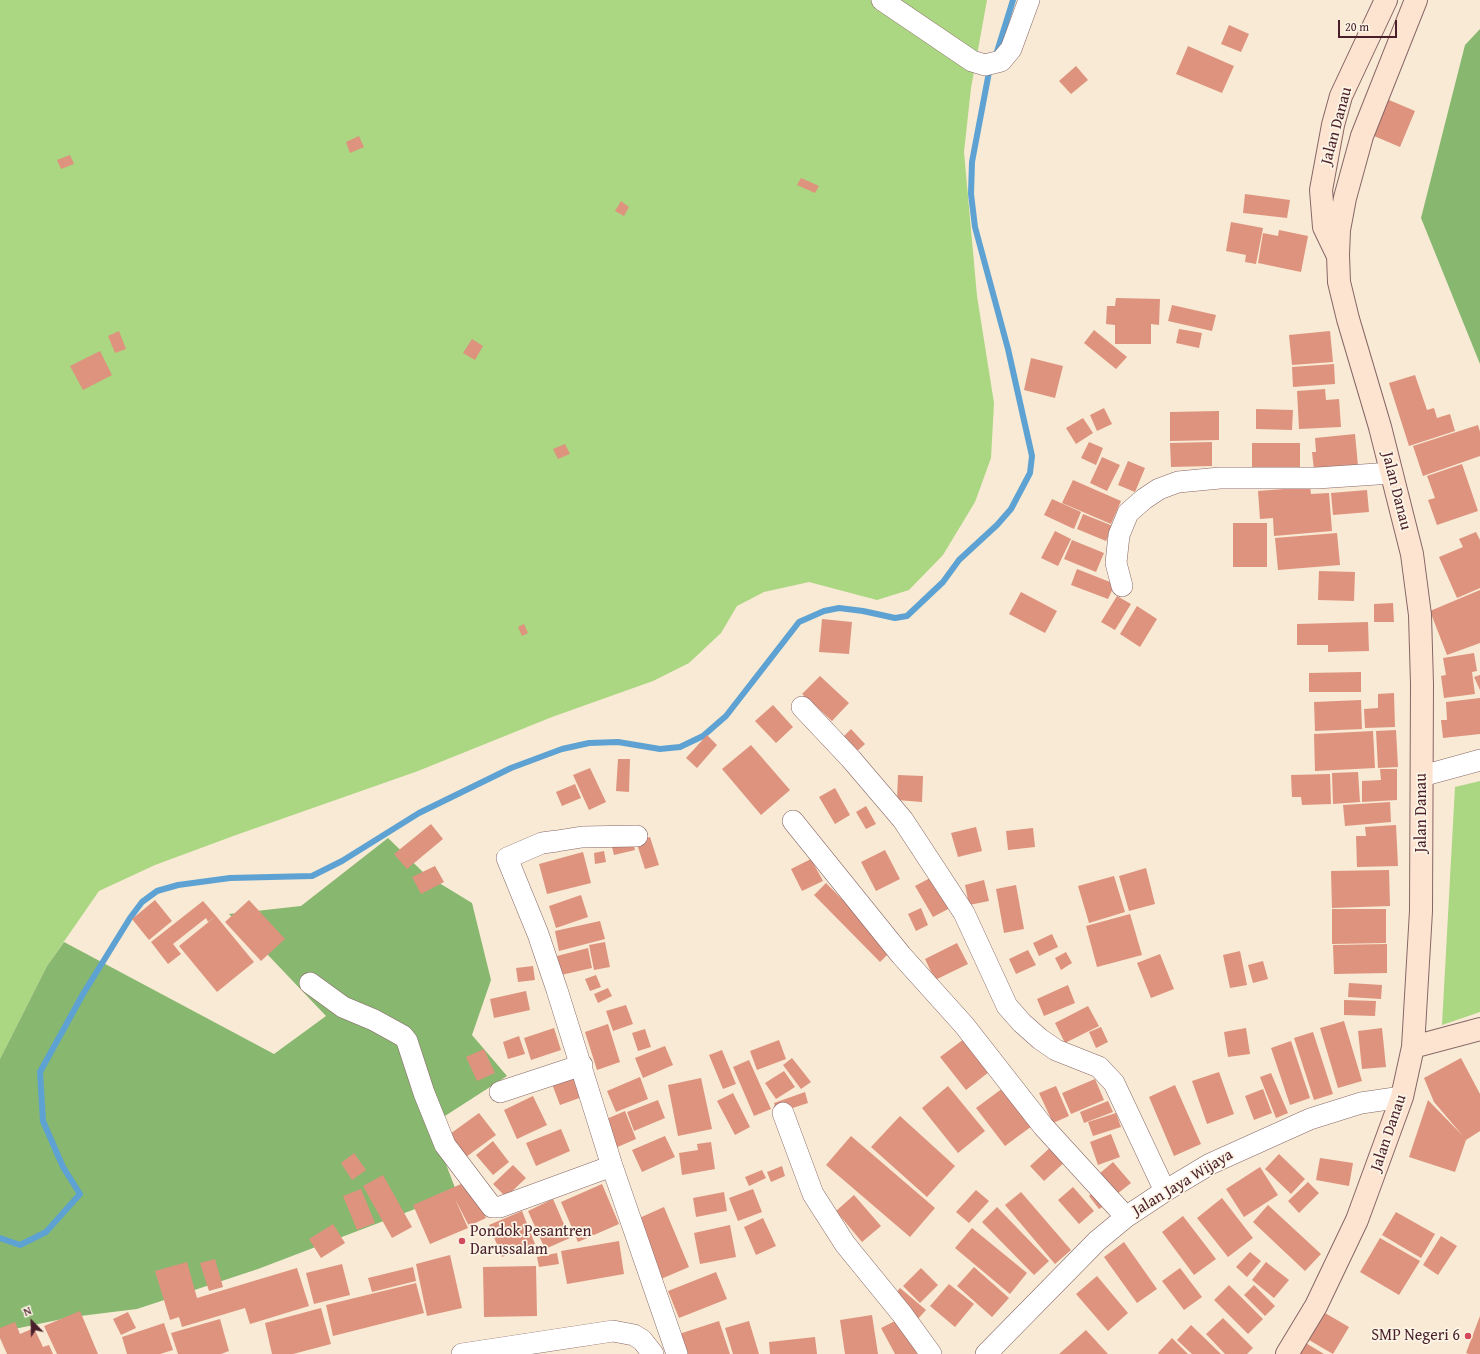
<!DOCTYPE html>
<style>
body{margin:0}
#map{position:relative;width:1480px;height:1354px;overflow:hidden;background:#f8ead4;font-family:"Gentium Book Plus",serif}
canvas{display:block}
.north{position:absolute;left:12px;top:1302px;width:40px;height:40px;-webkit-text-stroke:3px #fcf5e5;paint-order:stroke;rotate:337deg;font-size:11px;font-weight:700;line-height:16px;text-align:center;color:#4a1f2b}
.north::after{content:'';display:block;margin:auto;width:14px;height:18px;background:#4a1f2b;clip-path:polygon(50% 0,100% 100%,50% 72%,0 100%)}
.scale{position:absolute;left:1338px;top:20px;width:59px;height:18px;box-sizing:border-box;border:2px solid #4a1f2b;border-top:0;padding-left:5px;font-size:12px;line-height:14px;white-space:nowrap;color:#4a1f2b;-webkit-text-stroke:3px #fcf5e5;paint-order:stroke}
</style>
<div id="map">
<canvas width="1480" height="1354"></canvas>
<div class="north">N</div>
<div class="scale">20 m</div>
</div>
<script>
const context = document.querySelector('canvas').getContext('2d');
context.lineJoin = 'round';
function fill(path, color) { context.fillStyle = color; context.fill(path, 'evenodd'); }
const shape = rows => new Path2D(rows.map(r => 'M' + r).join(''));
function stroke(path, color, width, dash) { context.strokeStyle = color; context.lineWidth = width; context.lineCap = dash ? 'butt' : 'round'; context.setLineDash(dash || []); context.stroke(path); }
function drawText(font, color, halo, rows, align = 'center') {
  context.font = font + ' "Gentium Book Plus",serif'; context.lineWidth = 3.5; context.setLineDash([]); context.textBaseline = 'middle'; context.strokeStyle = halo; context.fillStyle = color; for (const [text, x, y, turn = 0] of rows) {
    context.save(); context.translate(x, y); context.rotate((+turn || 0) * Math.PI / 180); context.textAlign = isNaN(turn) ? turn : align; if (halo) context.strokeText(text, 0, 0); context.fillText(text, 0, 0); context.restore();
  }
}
const green = shape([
 [0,0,987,0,971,88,964,152,977,296,994,403,991,458,975,502,943,555,909,590,877,600,809,582,764,592,737,606,721,633,689,663,653,681,552,717,418,771,236,835,155,865,99,891,47,966,0,1059],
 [1480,781,1480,1012,1442,1025,1455,787]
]);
const forest = shape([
 [1480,29,1480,364,1421,218,1465,45],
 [388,838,426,875,472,903,491,980,472,1035,507,1076,431,1125,457,1193,258,1269,137,1309,72,1317,0,1332,0,1059,47,966,64,942,274,1054,326,1016,229,914,301,906]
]);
const stream = shape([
 [996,55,1013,0],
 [0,1238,20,1245,46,1232,80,1194,63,1167,43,1121,40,1072,83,994,130,918,142,902,157,891,178,885,230,878,312,876,342,861,419,813,511,768,562,749,589,743,618,742,660,749,680,747,703,736,726,716,799,622,824,611,839,608,863,611,895,618,907,616,943,582,959,560,997,525,1011,509,1030,473,1032,456,1008,349,975,227,971,194,972,162,989,72]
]);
const building = shape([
 [1229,25,1249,34,1241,52,1221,44],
 [1188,46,1234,66,1222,93,1176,74],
 [1076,66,1088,80,1071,94,1059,81],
 [1382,97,1415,111,1400,147,1367,133],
 [359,136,364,147,350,153,346,142],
 [70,155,74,164,61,169,57,160],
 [801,178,819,186,815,193,797,185],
 [1245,194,1290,200,1287,218,1243,213],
 [621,201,629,207,624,216,615,211],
 [1231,222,1263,228,1256,264,1245,262,1246,255,1226,251],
 [1279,230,1308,236,1301,272,1258,263,1263,233,1278,236],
 [1116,298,1160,299,1159,325,1151,324,1151,344,1115,344,1115,325,1106,324,1107,306,1115,306],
 [1172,305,1216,315,1212,331,1168,321],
 [1179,329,1202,333,1199,348,1176,343],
 [1094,330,1127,357,1116,369,1084,343],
 [119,331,126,349,115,353,108,336],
 [1330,331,1333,362,1292,365,1289,335],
 [472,339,483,346,475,360,463,353],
 [100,351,112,375,83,390,70,366],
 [1031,358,1063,366,1055,398,1024,390],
 [1334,364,1335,384,1293,387,1292,367],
 [1415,375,1427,410,1434,408,1437,418,1450,414,1455,431,1409,446,1389,383],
 [1325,389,1326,400,1339,399,1341,427,1299,429,1297,391],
 [1104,408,1112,424,1097,431,1090,415],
 [1256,409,1293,410,1292,430,1256,429],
 [1219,411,1219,440,1170,441,1170,412],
 [1083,418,1093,433,1076,444,1066,428],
 [1478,425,1480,432,1480,456,1423,476,1413,446],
 [1355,434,1358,466,1314,470,1312,452,1316,452,1315,438],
 [1089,442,1103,448,1096,465,1081,458],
 [1212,442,1212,466,1171,467,1170,443],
 [1252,443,1300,443,1300,469,1252,469],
 [565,444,570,454,558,459,553,449],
 [1102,457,1120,465,1107,491,1090,483],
 [1128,461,1145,468,1135,492,1118,485],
 [1462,464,1478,511,1437,525,1428,500,1435,498,1427,476],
 [1073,480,1121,501,1111,524,1062,503],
 [1310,487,1311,494,1329,493,1332,531,1274,536,1273,518,1260,519,1258,491],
 [1367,490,1369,512,1333,515,1331,493],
 [1052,499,1081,512,1074,529,1044,515],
 [1083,514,1113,526,1106,541,1077,529],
 [1233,523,1267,523,1267,567,1233,567],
 [1055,531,1071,539,1058,566,1041,558],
 [1476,532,1480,540,1480,588,1457,598,1439,557,1463,547,1459,539],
 [1337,533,1340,565,1278,570,1275,538],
 [1072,540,1104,553,1096,572,1064,559],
 [1077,569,1115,584,1108,599,1071,585],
 [1319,571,1355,572,1354,601,1318,600],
 [1480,590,1480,643,1447,655,1430,611],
 [1021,592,1057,611,1045,633,1009,614],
 [1117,596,1131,604,1115,630,1101,622],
 [1393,603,1394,622,1374,622,1374,604],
 [1137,606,1157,619,1140,647,1120,634],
 [822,619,852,622,849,654,819,652],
 [1368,622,1369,651,1328,652,1328,645,1297,645,1297,624],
 [524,624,528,633,522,636,518,627],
 [1474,653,1477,671,1472,672,1475,694,1444,698,1441,676,1446,675,1443,658],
 [1361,672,1361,692,1309,692,1309,673],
 [1480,675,1480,690,1474,677],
 [820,676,849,703,832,721,802,694],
 [1394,693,1395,727,1365,728,1364,709,1378,708,1378,694],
 [1480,698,1480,734,1443,738,1441,720,1447,720,1446,702],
 [1361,700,1362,729,1315,731,1314,702],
 [773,705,793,727,776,743,755,721],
 [851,729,865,744,853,755,839,741],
 [1396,730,1398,767,1378,768,1376,731],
 [1373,731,1375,768,1315,771,1314,734],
 [707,735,717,745,697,768,686,758],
 [751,745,790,790,761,815,722,769],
 [618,759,630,759,629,792,616,791],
 [590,768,606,802,589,810,573,775],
 [1380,769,1397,769,1397,800,1362,802,1362,781,1381,780],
 [1358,772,1360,802,1333,804,1332,773],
 [1330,774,1331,804,1302,805,1301,797,1292,797,1291,775],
 [898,775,923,776,922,802,897,800],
 [575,784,581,798,562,806,556,792],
 [835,788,850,815,835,824,819,797],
 [1390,802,1391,822,1345,826,1343,805],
 [866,806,876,824,866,829,856,812],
 [431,824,443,839,407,869,394,854],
 [1396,825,1398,866,1357,867,1356,836,1366,836,1365,827],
 [976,827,982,851,958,857,951,833],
 [1033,828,1035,847,1008,850,1006,831],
 [650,837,659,865,645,869,636,841],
 [632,839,635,850,614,855,611,843],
 [885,850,900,879,876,891,861,862],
 [604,851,606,862,595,864,594,853],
 [583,852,591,883,547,894,539,864],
 [811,859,823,881,802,891,791,869],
 [435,866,444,882,421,894,412,877],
 [1146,868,1155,904,1129,911,1119,876],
 [1389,870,1390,906,1332,908,1331,871],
 [1114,876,1125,912,1089,923,1078,886],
 [932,877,950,908,933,917,915,886],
 [984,880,989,901,969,905,965,885],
 [826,883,892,950,880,962,814,895],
 [1016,885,1024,929,1004,933,996,889],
 [581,895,588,917,556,928,549,906],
 [155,900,172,921,149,940,132,919],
 [249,900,285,939,261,961,225,922],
 [203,901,216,916,208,922,206,918,173,944,181,954,168,964,151,942],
 [921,908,928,925,916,931,908,914],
 [1332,909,1386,909,1386,943,1332,944],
 [1130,914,1142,955,1097,967,1086,926],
 [216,916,254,962,217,992,179,946],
 [600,921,605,939,559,951,555,931],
 [1052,934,1058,947,1039,956,1033,943],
 [605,942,610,967,594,970,589,945],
 [957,943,968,964,935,980,925,959],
 [1387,944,1387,973,1334,974,1333,945],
 [588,948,592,968,561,975,557,956],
 [1028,950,1036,965,1016,974,1009,959],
 [1240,951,1247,985,1230,988,1223,955],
 [1066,952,1072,963,1061,970,1055,958],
 [1160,954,1174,989,1151,998,1137,963],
 [1263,961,1268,979,1253,983,1248,965],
 [533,966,535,980,518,982,516,968],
 [596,975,601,987,590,991,585,979],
 [1349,983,1382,985,1381,999,1348,997],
 [1068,985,1075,1003,1044,1016,1037,999],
 [608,988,612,996,598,1003,594,994],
 [526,991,530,1010,494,1018,490,999],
 [1344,1000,1376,1001,1375,1016,1344,1015],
 [626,1005,633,1024,613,1031,606,1011],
 [1088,1006,1099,1026,1065,1043,1055,1023],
 [1344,1021,1362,1081,1338,1088,1320,1028],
 [608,1024,620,1062,597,1070,585,1032],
 [1101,1027,1108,1042,1096,1048,1089,1032],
 [554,1028,561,1050,531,1060,524,1038],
 [1246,1028,1250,1054,1228,1057,1224,1032],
 [1382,1028,1386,1067,1362,1069,1358,1031],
 [645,1029,651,1047,638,1051,632,1033],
 [1313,1032,1333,1094,1314,1100,1294,1038],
 [519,1036,525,1054,508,1059,503,1042],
 [964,1039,989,1072,966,1090,940,1057],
 [779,1040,786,1059,757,1070,750,1051],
 [1291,1041,1310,1098,1290,1105,1271,1048],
 [665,1046,673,1065,643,1078,635,1058],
 [484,1049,495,1073,477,1081,466,1057],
 [722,1050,736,1084,723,1089,709,1055],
 [792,1058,811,1082,801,1089,783,1065],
 [1461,1058,1480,1094,1480,1131,1466,1140,1455,1172,1409,1157,1428,1100,1463,1136,1434,1102,1424,1078],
 [749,1060,771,1109,754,1116,733,1067],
 [784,1071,795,1087,776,1099,765,1083],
 [1219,1072,1234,1114,1207,1124,1192,1081],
 [1271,1073,1288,1113,1276,1118,1260,1077],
 [575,1076,582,1097,560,1105,552,1084],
 [640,1077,648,1099,616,1112,607,1091],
 [701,1078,712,1129,678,1136,668,1085],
 [1095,1079,1104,1100,1071,1114,1062,1093],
 [1175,1085,1201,1144,1174,1156,1149,1097],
 [948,1086,985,1131,958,1153,922,1108],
 [1056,1086,1069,1116,1053,1123,1039,1093],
 [1003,1088,1032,1126,1005,1146,976,1108],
 [1263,1089,1272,1113,1254,1120,1245,1096],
 [805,1092,808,1103,777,1113,774,1103],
 [733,1093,750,1127,735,1135,717,1101],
 [533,1096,547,1125,517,1139,504,1110],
 [658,1100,665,1118,634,1131,627,1112],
 [1108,1101,1113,1112,1084,1123,1080,1112],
 [625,1111,636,1139,613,1149,602,1121],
 [479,1113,496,1135,466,1157,450,1134],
 [1116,1113,1121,1127,1093,1136,1088,1122],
 [900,1116,955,1166,927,1197,871,1147],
 [561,1129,570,1151,536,1166,526,1143],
 [1111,1134,1120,1157,1098,1165,1090,1142],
 [665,1136,675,1157,642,1172,632,1150],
 [851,1136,935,1208,910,1237,826,1165],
 [493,1141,509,1162,493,1175,476,1155],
 [711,1142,715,1169,682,1175,679,1153,698,1150,697,1144],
 [1053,1145,1067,1160,1044,1181,1030,1166],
 [354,1153,366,1170,352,1180,341,1163],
 [1279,1154,1305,1179,1291,1194,1265,1169],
 [1320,1158,1353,1163,1349,1186,1316,1180],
 [1113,1162,1131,1183,1117,1194,1099,1174],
 [513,1165,526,1178,506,1197,493,1184],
 [782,1166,785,1176,771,1182,767,1172],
 [1260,1167,1278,1195,1244,1217,1226,1189],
 [762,1170,766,1178,749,1186,745,1177],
 [383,1175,412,1227,392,1238,363,1186],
 [468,1181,486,1218,469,1226,455,1199,468,1228,430,1244,413,1205],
 [1308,1182,1319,1193,1299,1213,1288,1201],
 [602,1184,619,1224,578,1242,561,1202],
 [1073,1187,1094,1211,1079,1224,1058,1200],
 [361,1189,375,1223,357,1230,343,1196],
 [753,1189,762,1212,738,1221,729,1198],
 [976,1190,989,1201,969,1223,956,1212],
 [1096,1190,1107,1204,1099,1209,1089,1196],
 [724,1192,727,1211,696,1217,693,1198],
 [1021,1192,1071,1250,1055,1264,1005,1205],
 [854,1195,881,1226,862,1242,836,1211],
 [1222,1198,1253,1238,1228,1257,1197,1218],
 [553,1199,570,1238,545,1249,528,1211],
 [1268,1205,1321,1254,1305,1271,1253,1222],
 [664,1207,689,1267,661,1279,637,1219],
 [997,1207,1049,1261,1034,1275,982,1222],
 [522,1211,535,1244,502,1257,489,1225],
 [1396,1212,1435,1234,1421,1258,1382,1235],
 [1183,1216,1216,1259,1194,1275,1162,1232],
 [763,1218,776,1246,756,1255,744,1227],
 [333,1224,345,1243,321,1258,309,1239],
 [730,1225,736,1257,700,1264,694,1233],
 [972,1228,1027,1273,1010,1294,955,1248],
 [1441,1236,1457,1246,1438,1275,1423,1265],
 [1380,1238,1420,1261,1399,1295,1360,1272],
 [619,1241,624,1274,567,1284,561,1251],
 [1124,1242,1157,1289,1137,1303,1104,1257],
 [1250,1252,1261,1261,1247,1277,1236,1267],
 [557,1253,559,1264,539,1267,537,1257],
 [450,1255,462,1308,427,1316,416,1264],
 [215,1259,223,1287,209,1291,200,1263],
 [187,1262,197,1298,297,1268,309,1306,250,1324,245,1308,182,1327,179,1317,170,1320,155,1271],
 [1266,1262,1289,1280,1274,1298,1252,1280],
 [342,1264,350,1295,314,1304,306,1273],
 [536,1266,537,1316,484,1317,483,1267],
 [413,1267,416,1281,372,1292,368,1278],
 [974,1267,1009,1298,992,1317,957,1286],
 [921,1268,938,1285,920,1303,903,1286],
 [1180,1268,1202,1297,1184,1310,1162,1281],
 [716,1272,727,1299,679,1318,668,1291],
 [1097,1276,1128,1313,1108,1331,1076,1294],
 [416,1283,424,1313,333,1336,326,1305],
 [949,1284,974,1304,955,1327,930,1306],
 [1229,1285,1263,1319,1248,1334,1214,1300],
 [1254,1285,1275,1306,1265,1316,1244,1295],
 [900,1288,926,1310,916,1321,891,1299],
 [321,1308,331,1344,293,1354,272,1354,265,1323],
 [80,1311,98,1354,57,1354,44,1326],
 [128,1312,136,1328,121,1335,113,1319],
 [1325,1313,1349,1327,1333,1354,1309,1340],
 [872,1315,878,1354,845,1354,840,1320],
 [1480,1316,1480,1354,1469,1354,1466,1353],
 [1223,1318,1253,1348,1247,1354,1225,1354,1206,1334],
 [220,1319,229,1351,221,1354,178,1354,171,1333],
 [899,1319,917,1354,895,1354,881,1328],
 [719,1321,730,1354,686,1354,679,1334],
 [749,1321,759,1354,733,1354,725,1328],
 [15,1322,20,1334,34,1328,43,1347,49,1345,53,1354,7,1354,0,1338,0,1328],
 [164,1323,173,1350,160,1354,127,1354,122,1337],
 [1191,1325,1221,1354,1192,1354,1177,1340],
 [1086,1330,1108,1354,1059,1354],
 [815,1337,817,1354,770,1354,769,1342],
 [1172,1338,1188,1354,1159,1354,1158,1353],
 [1304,1342,1324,1354,1296,1354]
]);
const street = shape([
 [882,0,972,61,985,65,1001,61,1011,49,1029,0],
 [1122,586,1116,563,1119,535,1128,513,1144,499,1159,489,1178,482,1220,478,1317,478,1392,473],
 [802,707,851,759,903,820,964,913,1007,1006,1022,1023,1040,1039,1056,1050,1099,1067,1114,1083,1165,1191],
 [1422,776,1480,760],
 [793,821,901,955,964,1025,1043,1126,1126,1217],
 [637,836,582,837,557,841,542,843,507,858,538,934,557,990,612,1166,677,1354],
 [310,983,343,1007,374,1020,403,1036,407,1041,424,1093,445,1145,492,1207,500,1207,612,1166],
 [500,1092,582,1065],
 [783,1113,813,1194,845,1244,902,1314,931,1354],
 [462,1354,613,1331,634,1335,642,1340,653,1354],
 [986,1354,1097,1241,1126,1217,1165,1191,1210,1164,1310,1119,1361,1103,1402,1097]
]);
const secondary = shape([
 [1337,254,1324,227,1321,190,1333,125,1341,96,1386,0],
 [1413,1047,1480,1029],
 [1287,1354,1316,1306,1357,1220,1402,1097,1413,1047,1421,911,1422,684,1420,615,1412,554,1380,427,1348,319,1339,282,1338,255,1339,230,1345,198,1362,136,1416,0]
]);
const markers = [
 [462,1241,4,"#d1495b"],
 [1468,1336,4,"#d1495b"]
];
const streetNames = [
 ["Jalan Danau",1337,126,-75],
 ["Jalan Danau",1396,491,76],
 ["Jalan Danau",1422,813,-90],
 ["Jalan Danau",1389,1133,-71],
 ["Jalan Jaya Wijaya",1183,1183,-31]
];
const poiNames = [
 ["Pondok Pesantren",470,1232],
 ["Darussalam",470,1250],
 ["SMP Negeri 6",1460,1336,"right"]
];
fill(green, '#abd682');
fill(forest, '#88b770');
stroke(stream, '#5da2d2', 6);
fill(building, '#de937e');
stroke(street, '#876666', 22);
stroke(secondary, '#876666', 24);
stroke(street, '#fff', 21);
stroke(secondary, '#fde4d1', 22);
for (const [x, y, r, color] of markers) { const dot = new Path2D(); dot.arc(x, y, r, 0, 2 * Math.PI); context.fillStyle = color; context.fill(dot); stroke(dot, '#fcf5e5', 1.5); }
drawText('16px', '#4a1f2b', '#fcf5e5', streetNames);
drawText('16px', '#4a1f2b', '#fcf5e5', poiNames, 'left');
</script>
